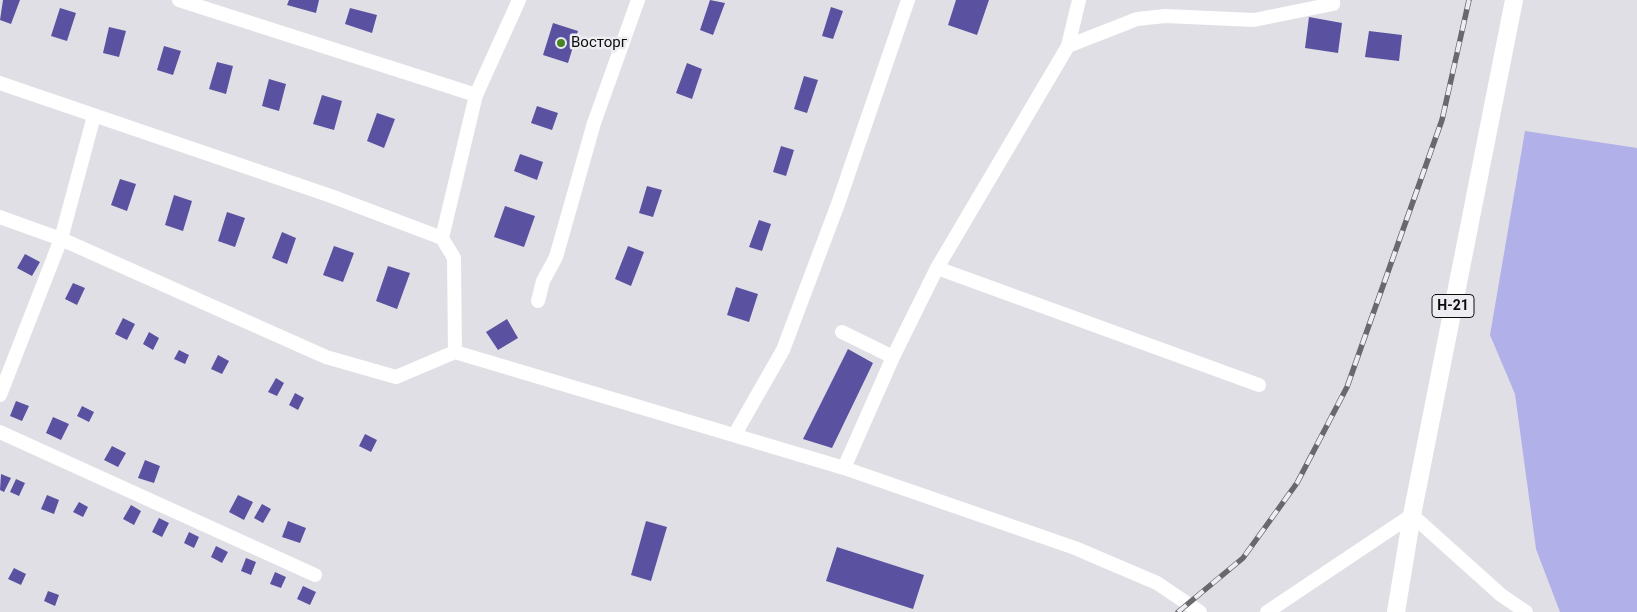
<!DOCTYPE html>
<meta charset="utf-8">
<style>
body{margin:0}
canvas{display:block;background:#dfdfe5}
</style>
<canvas width="1637" height="612"></canvas>
<script>
const context = document.querySelector('canvas').getContext('2d');
context.lineJoin = 'round';
function fill(path, color) { context.fillStyle = color; context.fill(path, 'evenodd'); }
const shape = rows => new Path2D(rows.map(r => 'M' + r).join(''));
function stroke(path, color, width, dash) { context.strokeStyle = color; context.lineWidth = width; context.lineCap = dash ? 'butt' : 'round'; context.setLineDash(dash || []); context.stroke(path); }
function drawText(font, color, halo, rows, align = 'center') {
  context.font = font + ' Roboto,sans-serif'; context.lineWidth = 5; context.setLineDash([]); context.textBaseline = 'middle'; context.strokeStyle = halo; context.fillStyle = color; for (const [text, x, y, turn = 0] of rows) {
    context.save(); context.translate(x, y); context.rotate((+turn || 0) * Math.PI / 180); context.textAlign = isNaN(turn) ? turn : align; if (halo) context.strokeText(text, 0, 0); context.fillText(text, 0, 0); context.restore();
  }
}
const green = shape([
 [1525,131,1637,148,1637,612,1560,612,1536,549,1515,394,1490,335]
]);
const building = shape([
 [3,0,20,0,11,24,0,20],
 [289,0,319,0,316,13,287,5],
 [710,0,725,3,713,35,700,30],
 [956,0,989,0,977,35,948,25],
 [831,7,843,11,833,39,822,36],
 [60,8,76,13,67,41,51,36],
 [350,8,377,15,372,33,345,24],
 [1309,17,1342,23,1338,53,1305,48],
 [553,23,578,31,568,63,543,55],
 [109,27,126,31,119,57,103,53],
 [1369,31,1402,35,1399,61,1365,57],
 [164,46,181,51,173,75,157,70],
 [217,62,233,66,226,94,209,89],
 [687,63,702,69,692,99,676,93],
 [804,76,818,80,807,113,794,109],
 [269,79,286,84,279,111,262,106],
 [322,95,342,101,334,130,313,124],
 [537,106,558,113,552,130,531,123],
 [377,113,395,119,384,148,367,141],
 [781,146,794,150,786,176,773,172],
 [520,154,543,162,537,180,514,171],
 [120,179,136,184,127,211,111,205],
 [647,186,662,190,653,217,639,213],
 [174,195,192,201,183,231,165,225],
 [505,206,535,216,524,247,494,237],
 [227,212,245,218,235,247,218,241],
 [759,220,771,224,762,251,749,247],
 [282,232,296,238,287,264,272,258],
 [334,246,354,253,343,282,323,275],
 [628,246,644,252,631,286,615,279],
 [25,254,40,262,32,276,17,268],
 [388,266,410,273,397,309,376,301],
 [73,283,85,288,77,305,65,299],
 [736,287,758,294,749,322,727,315],
 [123,318,135,324,127,340,115,334],
 [507,319,518,338,498,350,486,332],
 [149,332,159,338,153,350,143,344],
 [848,349,873,363,832,448,803,439],
 [179,350,189,355,185,364,174,359],
 [218,355,229,361,222,374,211,369],
 [276,378,284,383,277,396,268,392],
 [295,393,304,398,298,410,289,405],
 [16,401,29,406,22,421,10,416],
 [82,406,94,412,89,422,77,416],
 [53,417,69,424,61,440,46,433],
 [365,434,377,440,371,452,359,446],
 [112,446,126,453,118,467,104,460],
 [145,460,160,466,154,483,138,478],
 [1,474,11,478,4,492,0,490],
 [16,479,25,483,19,496,10,492],
 [47,495,59,500,54,514,41,509],
 [238,495,253,502,244,520,229,512],
 [79,502,88,507,83,517,73,512],
 [262,504,271,509,263,523,254,518],
 [131,505,141,511,134,525,123,519],
 [159,518,169,523,162,537,152,532],
 [288,521,306,528,300,543,282,537],
 [646,521,667,527,651,581,631,575],
 [189,532,199,537,194,548,184,543],
 [216,546,228,552,222,563,211,557],
 [837,547,924,575,913,609,826,581],
 [246,558,256,562,251,575,241,571],
 [14,568,26,574,21,585,8,579],
 [275,572,286,577,281,588,270,584],
 [303,586,316,592,310,605,297,599],
 [48,591,59,595,55,606,44,601]
]);
const minor = shape([
 [179,0,476,95],
 [1068,46,1137,19,1165,16,1254,20,1333,4,1333,0],
 [0,83,331,196,442,238],
 [0,217,61,239,326,357,396,377,455,352,844,468,1075,548,1157,583,1200,612],
 [937,268,1259,385],
 [538,301,543,281,556,257,594,123,638,0],
 [842,332,893,357,844,468],
 [455,352,454,258,442,238,476,95,519,0],
 [893,357,937,268,1068,46,1079,0],
 [0,395,61,239,94,116],
 [0,432,315,575],
 [735,434,783,350,838,204,908,0],
 [1267,612,1412,515,1501,595,1526,612]
]);
const major = shape([
 [1396,612,1412,515,1514,0]
]);
const rail = shape([
 [1178,612,1243,558,1297,483,1347,387,1442,120,1469,0]
]);
const markers = [
 [561,43,5,"#4a8523"]
];
const shields = [
 [1453,306,42]
];
const shieldNames = [
 ["Н-21",1453,306]
];
const poiNames = [
 ["Восторг",571,43]
];
fill(green, '#b1b0e8');
fill(building, '#5a52a0');
stroke(minor, '#fff', 14);
stroke(major, '#fff', 18);
stroke(rail, '#69696d', 5.5);
stroke(rail, '#ededf2', 4, [11]);
for (const [x, y, r, color] of markers) { const dot = new Path2D(); dot.arc(x, y, r, 0, 2 * Math.PI); context.fillStyle = color; context.fill(dot); stroke(dot, '#ededf2', 2); }
for (const [x, y, w] of shields) { const box = new Path2D(); box.roundRect(x - w / 2, y - 11.5, w, 23, 4); context.fillStyle = '#ededf2'; context.fill(box); stroke(box, '#0c0c0d', 1); }
drawText('bold 14px', '#0c0c0d', null, shieldNames);
drawText('15px', '#0c0c0d', '#ededf2', poiNames, 'left');
</script>
